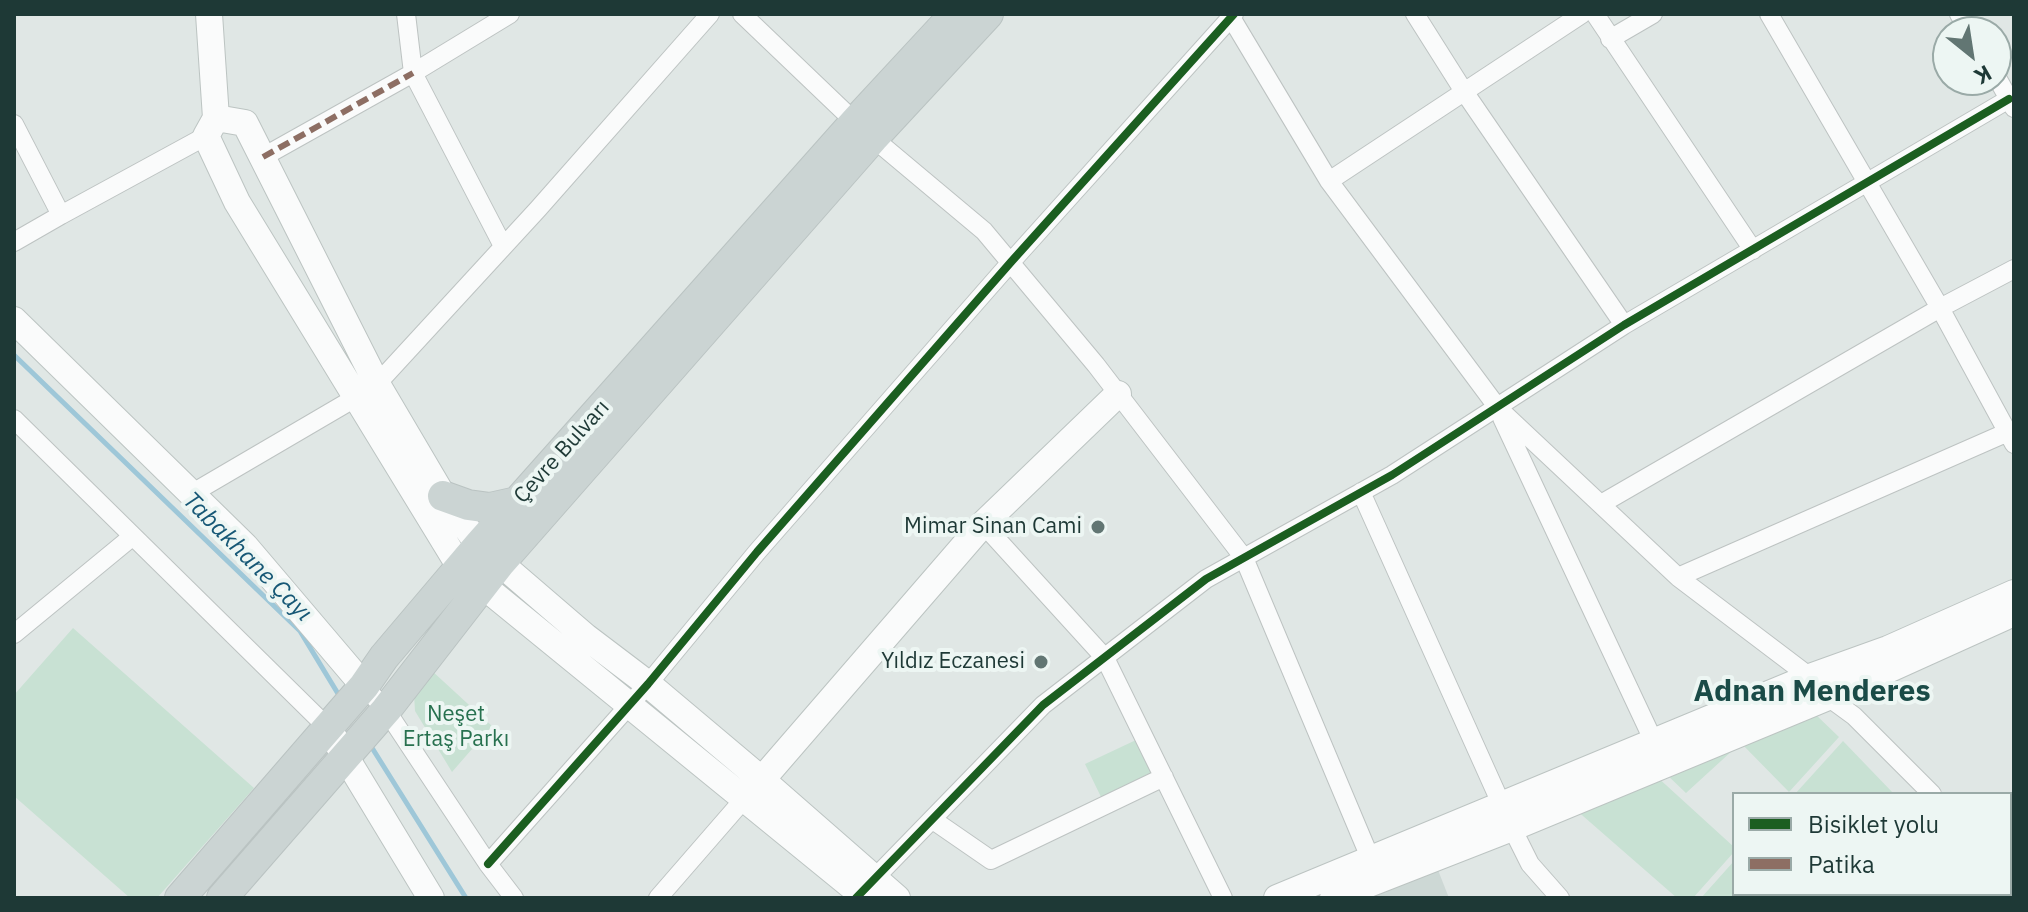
<!DOCTYPE html>
<meta charset="utf-8">
<style>
body{margin:0}
#map{position:relative;width:2028px;height:912px;overflow:hidden;background:#e0e7e5;font-family:"IBM Plex Sans",sans-serif}
canvas{display:block}
.frame{position:absolute;inset:0;border:16px solid #1e3936;pointer-events:none}
.legend{position:absolute;left:1732px;top:792px;width:280px;height:104px;box-sizing:border-box;background:#edf6f3;border:2px solid #9aaaa7;margin:0;padding:10px 14px;list-style:none;font-size:24px;color:#1e3936}
.legend li{display:flex;align-items:center;gap:16px;height:40px}
.legend b{width:40px;border:2px solid #9aaaa7}
.north{position:absolute;left:1932px;top:16px;width:80px;height:80px;box-sizing:border-box;background:#edf6f3;border:2px solid #9aaaa7;border-radius:50%;rotate:150deg;font-size:22px;font-weight:700;line-height:32px;text-align:center;color:#1e3936}
.north::after{content:'';display:block;margin:auto;width:28px;height:36px;background:#627673;clip-path:polygon(50% 0,100% 100%,50% 72%,0 100%)}
</style>
<div id="map">
<canvas width="2028" height="912"></canvas>
<div class="frame"></div>
<ul class="legend">
<li><b style="height:10px;background:#1b5e20"></b>Bisiklet yolu</li>
<li><b style="height:10px;background:#8d6e63"></b>Patika</li>
</ul>
<div class="north">K</div>
</div>
<script>
const context = document.querySelector('canvas').getContext('2d');
context.lineJoin = 'round';
function fill(path, color) { context.fillStyle = color; context.fill(path, 'evenodd'); }
const shape = rows => new Path2D(rows.map(r => 'M' + r).join(''));
function stroke(path, color, width, dash) { context.strokeStyle = color; context.lineWidth = width; context.lineCap = dash ? 'butt' : 'round'; context.setLineDash(dash || []); context.stroke(path); }
function drawText(font, color, halo, rows, align = 'center') {
  context.font = font + ' "IBM Plex Sans",sans-serif'; context.lineWidth = 8; context.setLineDash([]); context.textBaseline = 'middle'; context.strokeStyle = halo; context.fillStyle = color; for (const [text, x, y, turn = 0] of rows) {
    context.save(); context.translate(x, y); context.rotate((+turn || 0) * Math.PI / 180); context.textAlign = isNaN(turn) ? turn : align; if (halo) context.strokeText(text, 0, 0); context.fillText(text, 0, 0); context.restore();
  }
}
const built = shape([
 [1438,870,1449,898,1370,898]
]);
const green = shape([
 [73,628,254,788,157,898,130,898,14,796,14,695],
 [431,670,492,726,452,772,415,711,414,694],
 [1813,712,1839,737,1789,792,1738,740],
 [1136,740,1153,774,1102,799,1085,764],
 [1843,741,1894,794,1795,794],
 [1733,750,1686,793,1664,772],
 [1655,775,1734,847,1734,852,1693,898,1677,898,1575,809],
 [1734,861,1734,894,1894,894,1890,898,1701,898]
]);
const stream = shape([
 [14,355,300,631,340,697],
 [369,743,466,898]
]);
const street = shape([
 [406,14,413,73,503,246],
 [742,14,855,122],
 [1229,14,1329,181,1498,408,1678,577,1810,677,1828,697,1854,716,1932,794],
 [1415,14,1463,90,1624,325],
 [1595,14,1753,250],
 [1769,14,1940,308,2014,444],
 [1959,14,1970,32],
 [1610,39,1653,14],
 [1996,76,2014,108],
 [14,124,61,215,206,136],
 [873,138,984,231,1096,365,1244,558,1371,860],
 [263,157,413,73,510,14],
 [1329,181,1582,14],
 [14,242,61,215],
 [377,384,538,209,710,14],
 [1502,418,1654,742],
 [14,419,328,728],
 [1361,492,1512,828,1530,864,1560,898],
 [191,494,355,398],
 [1601,504,1940,308,2014,269],
 [983,524,1105,658,1223,898],
 [1678,577,2008,432],
 [14,634,133,536],
 [364,686,386,710,488,864,514,898],
 [933,820,991,860,1164,777],
 [488,864,648,684,757,552,1011,262,1234,14],
 [868,885,1043,705,1206,579,1392,475,1624,325,2009,99],
 [2010,889,2014,895],
 [658,898,744,799],
 [1988,898,1992,894]
]);
const secondary = shape([
 [209,14,216,118],
 [14,320,245,546,364,686],
 [328,728,431,898],
 [752,791,983,524,1118,394],
 [866,898,460,567,237,202,206,136,216,118,245,123,377,384,443,496,479,545,586,637,648,684,762,780,897,898],
 [1277,898,1810,677,1888,649,2014,593],
 [1333,898,1512,828,1828,697,2005,617]
]);
const primary = shape([
 [443,496,468,505,490,508,517,502],
 [180,898,364,686,384,657,479,545,855,122,955,14],
 [222,898,386,710,500,563,873,138,988,14]
]);
const quiet = shape([
 [263,157,413,73]
]);
const cycleway = shape([
 [488,864,648,684,757,552,1011,262,1234,14],
 [856,898,1043,705,1206,579,1392,475,1624,325,2009,99]
]);
const markers = [
 [1098,527,8,"#627673"],
 [1041,662,8,"#627673"]
];
const streetNames = [
 ["Çevre Bulvarı",562,452,-48]
];
const poiNames = [
 ["Mimar Sinan Cami",1082,527],
 ["Yıldız Eczanesi",1025,662]
];
const parkNames = [
 ["Neşet",456,715],
 ["Ertaş Parkı",456,740]
];
const waterNames = [
 ["Tabakhane Çayı",247,557,45]
];
const districtNames = [
 ["Adnan Menderes",1812,692]
];
fill(built, '#cdd8d5');
fill(green, '#c8e1d3');
stroke(stream, '#9ec7d8', 5);
stroke(street, '#bdc3c2', 20);
stroke(secondary, '#bcc4c2', 28);
stroke(primary, '#bac3c2', 32);
stroke(street, '#fafbfb', 18);
stroke(secondary, '#fafbfb', 26);
stroke(primary, '#cbd4d3', 30);
stroke(quiet, '#8d6e63', 6, [12, 6]);
stroke(cycleway, '#1b5e20', 8);
for (const [x, y, r, color] of markers) { const dot = new Path2D(); dot.arc(x, y, r, 0, 2 * Math.PI); context.fillStyle = color; context.fill(dot); stroke(dot, '#edf6f3', 3); }
drawText('22px', '#1e3936', '#edf6f3', streetNames);
drawText('22px', '#1e3936', '#edf6f3', poiNames, 'right');
drawText('22px', '#27714f', '#edf6f3', parkNames);
drawText('italic 24px', '#175876', '#edf6f3', waterNames);
drawText('bold 30px', '#1a4b47', '#edf6f3', districtNames);
</script>
